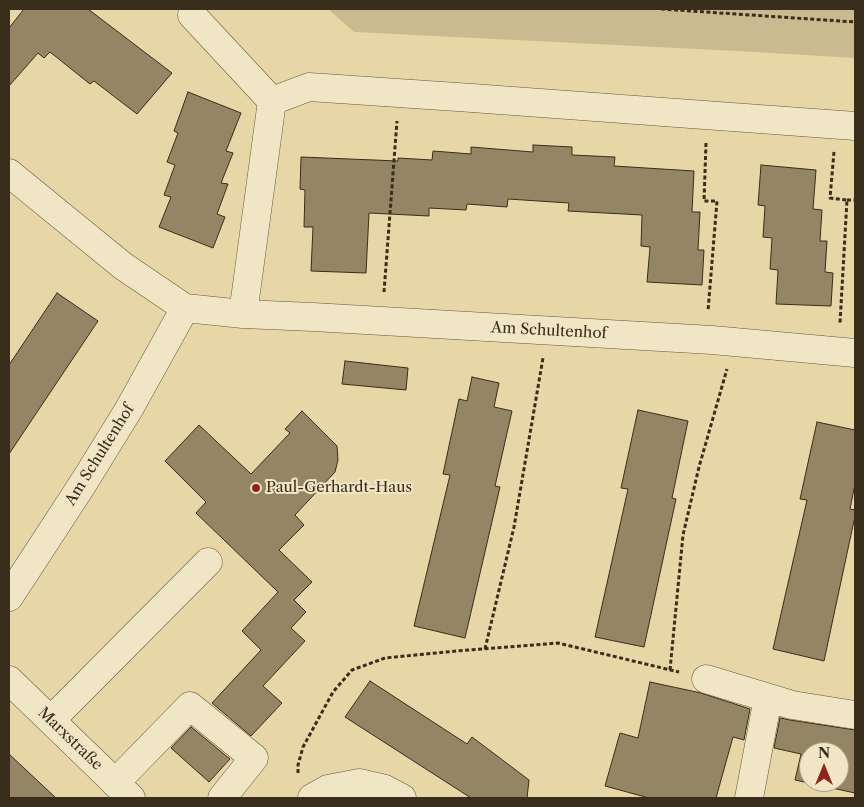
<!DOCTYPE html>
<meta charset="utf-8">
<style>
body{margin:0}
#map{position:relative;width:864px;height:807px;overflow:hidden;background:#e8d7a6;font-family:"Libre Caslon Text",serif}
canvas{display:block}
.frame{position:absolute;inset:0;border:10px solid #392d1c;pointer-events:none}
.north{position:absolute;left:799px;top:742px;width:50px;height:50px;box-sizing:border-box;background:#f0e5c5;border:1px solid #a79b81;border-radius:50%;rotate:0deg;font-size:14px;font-weight:700;line-height:20px;text-align:center;color:#392d1c}
.north::after{content:'';display:block;margin:auto;width:18px;height:22px;background:#8f2418;clip-path:polygon(50% 0,100% 100%,50% 72%,0 100%)}
</style>
<div id="map">
<canvas width="864" height="807"></canvas>
<div class="frame"></div>
<div class="north">N</div>
</div>
<script>
const context = document.querySelector('canvas').getContext('2d');
context.lineJoin = 'round';
function fill(path, color) { context.fillStyle = color; context.fill(path, 'evenodd'); }
const shape = rows => new Path2D(rows.map(r => 'M' + r).join(''));
function stroke(path, color, width, dash) { context.strokeStyle = color; context.lineWidth = width; context.lineCap = dash ? 'butt' : 'round'; context.setLineDash(dash || []); context.stroke(path); }
function drawText(font, color, halo, rows, align = 'center') {
  context.font = font + ' "Libre Caslon Text",serif'; context.lineWidth = 4; context.setLineDash([]); context.textBaseline = 'middle'; context.strokeStyle = halo; context.fillStyle = color; for (const [text, x, y, turn = 0] of rows) {
    context.save(); context.translate(x, y); context.rotate((+turn || 0) * Math.PI / 180); context.textAlign = isNaN(turn) ? turn : align; if (halo) context.strokeText(text, 0, 0); context.fillText(text, 0, 0); context.restore();
  }
}
const green = shape([
 [328,9,855,9,855,58,737,51,354,32]
]);
const building = shape([
 [24,9,88,9,172,73,137,114,94,81,90,84,50,52,44,58,38,53,9,86,9,28,24,9],
 [188,92,241,113,226,151,233,153,221,183,228,184,217,214,225,217,213,248,159,227,171,197,164,195,175,165,167,162,178,133,174,131,188,92],
 [533,145,572,147,572,155,615,157,614,166,694,171,692,212,700,212,698,250,704,250,702,285,647,282,650,247,641,246,642,215,568,211,569,203,508,199,507,207,467,204,466,210,429,208,429,216,369,213,366,273,311,271,313,227,304,227,305,190,300,189,301,157,398,161,398,158,432,160,433,151,471,154,471,147,533,152,533,145],
 [761,165,816,170,813,209,822,210,820,241,827,241,825,272,833,273,831,306,776,304,778,270,770,269,772,238,763,237,765,206,758,205,761,165],
 [57,293,98,321,9,454,9,365,57,293],
 [345,361,408,368,406,390,342,384,345,361],
 [472,377,499,383,494,407,512,411,495,486,500,487,465,638,414,626,450,475,443,474,459,399,467,401,472,377],
 [638,410,688,421,672,498,676,499,644,647,595,637,628,489,621,488,638,410],
 [302,411,337,446,338,460,335,472,295,515,304,525,279,550,312,582,294,600,306,612,291,628,305,641,263,686,282,703,251,736,212,703,261,650,242,631,278,592,196,513,206,502,165,461,199,425,251,474,290,433,285,429,302,411],
 [817,422,855,430,855,484,850,509,855,510,855,516,824,661,773,649,807,500,800,499,817,422],
 [370,681,467,744,472,737,529,780,527,798,471,798,345,717,370,681],
 [650,682,701,693,750,709,744,740,733,737,716,798,649,798,605,786,620,733,638,738,650,682],
 [780,718,790,720,855,730,855,793,795,780,801,754,774,748,780,718],
 [809,752,839,752,839,782,809,782,809,752],
 [191,727,230,759,209,782,171,748,191,727],
 [9,754,56,798,9,798,9,754]
]);
const path = shape([
 [661,9,855,22],
 [706,143,704,201,717,201,708,311],
 [834,152,830,198,847,200,840,323],
 [847,200,855,200],
 [384,292,397,121],
 [485,649,514,527,543,358],
 [670,670,683,535,699,467,727,369],
 [298,773,298,765,303,747,333,692,352,670,385,658,457,651,558,643,679,672]
]);
const minor = shape([
 [192,15,272,101],
 [272,101,309,87,472,98,855,126],
 [9,173,123,266,185,308,243,314,313,317,712,340,855,353],
 [243,314,272,101],
 [9,597,84,482,129,409,185,308],
 [706,679,792,705,855,715],
 [9,680,131,798],
 [51,720,208,562],
 [115,783,190,706,254,758,222,798],
 [312,798,328,789,359,783,385,789,402,798],
 [749,798,768,698]
]);
const markers = [
 [256,488,5,"#8f2418"]
];
const streetNames = [
 ["Am Schultenhof",549,331,3],
 ["Am Schultenhof",100,455,-58],
 ["Marxstraße",70,739,44]
];
const poiNames = [
 ["Paul-Gerhardt-Haus",266,488]
];
fill(green, '#caba8f');
fill(building, '#948564');
stroke(building, '#392d1c', 1);
stroke(minor, '#65583e', 29);
stroke(path, '#392d1c', 3, [4, 2.5]);
stroke(minor, '#f0e5c5', 28);
for (const [x, y, r, color] of markers) { const dot = new Path2D(); dot.arc(x, y, r, 0, 2 * Math.PI); context.fillStyle = color; context.fill(dot); stroke(dot, '#f0e5c5', 2); }
drawText('15px', '#392d1c', '#f0e5c5', streetNames);
drawText('15px', '#392d1c', '#f0e5c5', poiNames, 'left');
</script>
